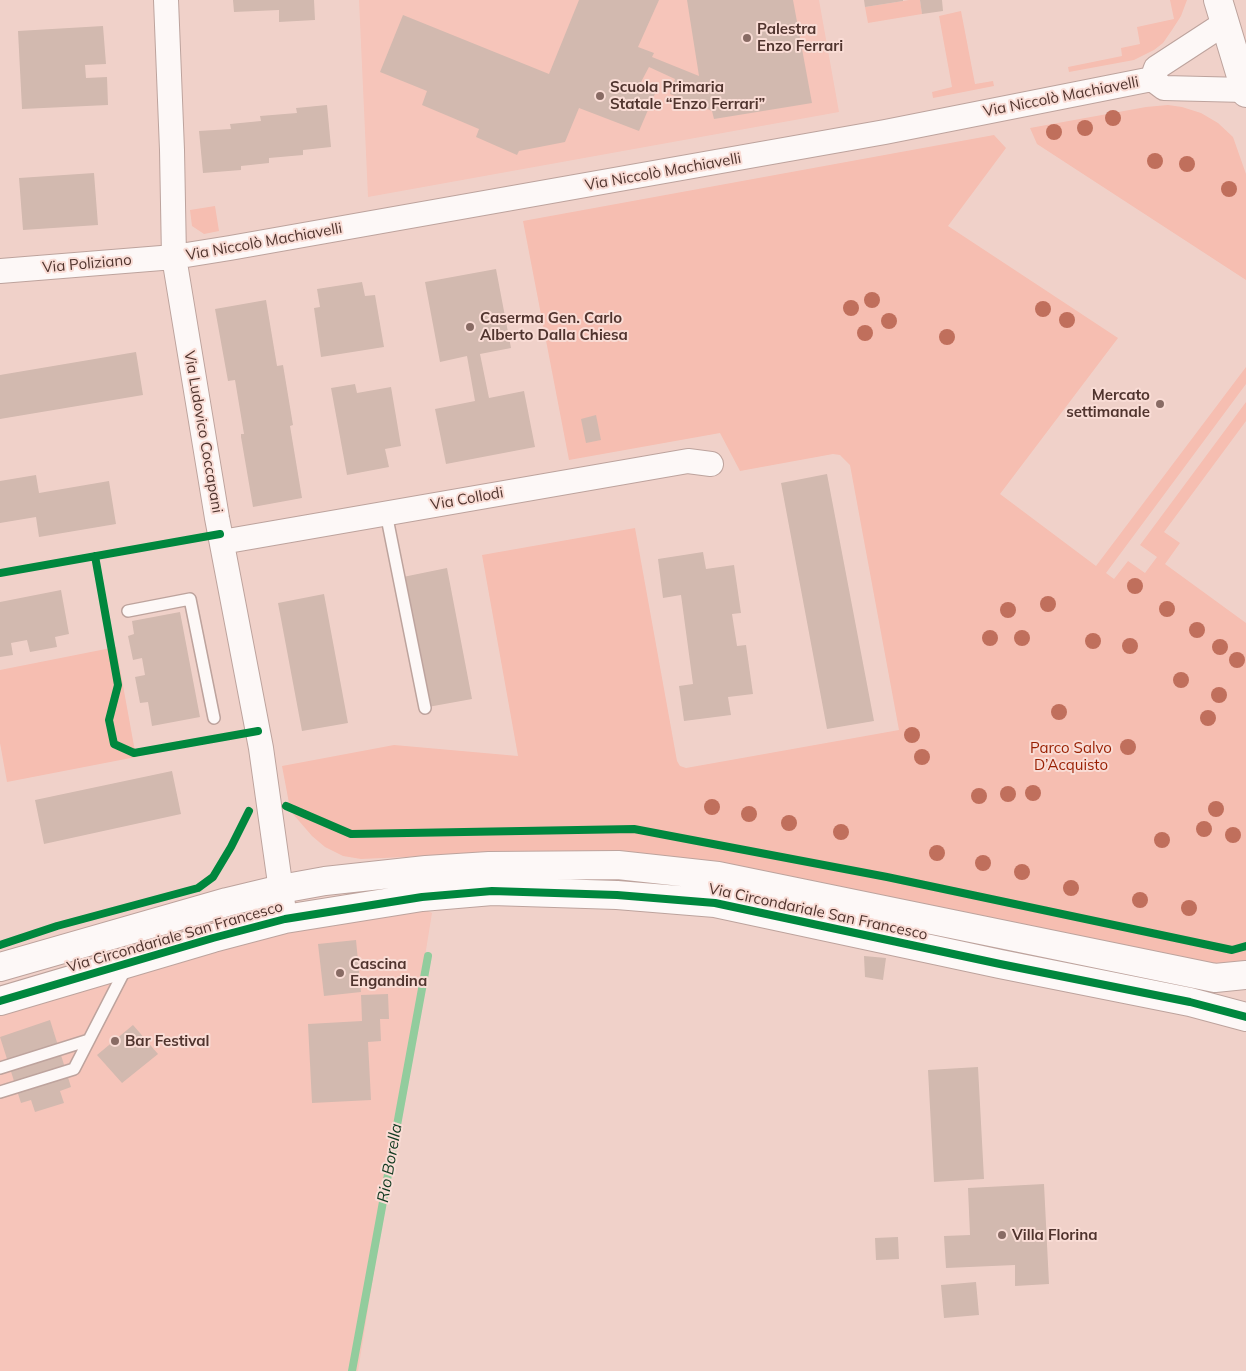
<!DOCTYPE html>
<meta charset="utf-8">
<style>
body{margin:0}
canvas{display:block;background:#f0d1c9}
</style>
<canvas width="1246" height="1371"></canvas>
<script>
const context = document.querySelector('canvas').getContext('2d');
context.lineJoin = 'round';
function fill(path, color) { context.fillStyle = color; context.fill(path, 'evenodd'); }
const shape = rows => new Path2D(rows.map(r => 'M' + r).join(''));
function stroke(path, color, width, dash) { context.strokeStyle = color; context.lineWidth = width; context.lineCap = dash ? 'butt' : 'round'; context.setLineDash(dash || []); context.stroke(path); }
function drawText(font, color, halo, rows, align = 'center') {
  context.font = font + ' Mulish,sans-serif'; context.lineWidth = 4; context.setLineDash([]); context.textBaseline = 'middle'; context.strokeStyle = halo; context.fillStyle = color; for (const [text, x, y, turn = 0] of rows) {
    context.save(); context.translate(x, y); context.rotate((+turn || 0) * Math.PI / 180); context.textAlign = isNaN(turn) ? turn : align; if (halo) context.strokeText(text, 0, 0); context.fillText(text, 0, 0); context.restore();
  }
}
const built = shape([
 [359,0,819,0,839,112,368,197],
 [383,890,432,913,358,1371,0,1371,0,988]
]);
const green = shape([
 [909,0,920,0,922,14,868,23,865,7],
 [1170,0,1187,0,1181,16,1172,30,1163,43,1154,50,1134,60,1069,72,1068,67,1122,56,1121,48,1140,44,1137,27,1174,19],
 [961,11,975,84,993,81,994,86,933,98,932,92,952,87,939,16],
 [1168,105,1182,107,1201,113,1218,123,1233,137,1246,174,1246,280,1037,144,1030,128,1146,107],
 [994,135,1006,148,948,226,1118,338,1000,494,1096,566,1246,367,1246,384,1106,573,1114,579,1128,561,1145,573,1157,557,1140,545,1246,402,1246,421,1164,532,1180,543,1165,564,1246,623,1246,960,1233,964,1214,964,725,866,638,854,538,851,361,859,343,856,325,847,312,836,293,814,289,803,282,766,394,745,518,756,482,555,635,528,677,761,680,766,686,768,899,730,850,465,840,455,833,454,740,471,720,433,569,460,523,221],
 [215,206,219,231,204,234,192,226,190,210],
 [116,647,136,757,7,782,0,743,0,670]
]);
const stream = shape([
 [352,1371,428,956]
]);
const building = shape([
 [233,0,314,0,315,20,279,22,279,10,234,12],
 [579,0,659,0,638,47,654,53,652,57,699,76,687,0,793,0,812,103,714,119,712,111,670,94,675,79,649,67,641,82,657,89,639,131,579,108,565,142,519,151,517,155,476,137,479,129,422,105,427,91,380,72,403,15,549,74],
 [864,0,903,0,903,1,865,7],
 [920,0,942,0,943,11,922,14],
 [103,26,106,64,85,65,86,78,107,77,108,105,22,109,18,31],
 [327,105,331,147,303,150,303,155,269,158,269,163,241,166,241,170,203,173,199,131,231,129,230,124,261,121,260,116,297,113,296,108],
 [94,173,98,225,23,230,19,178],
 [496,269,511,348,480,354,489,398,524,391,535,447,446,464,435,409,475,401,467,356,440,362,425,282],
 [362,282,365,296,375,295,384,347,321,357,314,308,320,307,317,289],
 [266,300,277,366,283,365,293,425,290,426,302,498,253,507,241,437,241,434,244,434,235,380,228,381,215,309],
 [136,352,143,395,0,419,0,375],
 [355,384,357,393,391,387,401,446,385,449,389,467,347,475,331,388],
 [596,415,601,440,586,443,581,419],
 [827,474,874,721,827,729,781,483],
 [36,475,39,493,109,481,116,524,39,537,36,517,0,523,0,481],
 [703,552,706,569,734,565,741,613,732,614,737,646,746,645,753,694,728,697,731,715,684,721,679,686,693,684,681,595,663,598,658,559],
 [447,568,472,699,428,707,403,577],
 [61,590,69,634,55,637,57,647,30,652,27,640,11,643,13,655,0,657,0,602],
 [324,594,348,723,302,731,278,603],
 [180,612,200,717,152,726,148,702,140,703,135,677,145,675,142,658,133,660,128,636,134,634,132,621],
 [172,771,181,814,44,844,35,800],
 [356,940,361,992,324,996,318,944],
 [864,956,886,958,883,980,865,977],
 [388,994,389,1019,380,1019,381,1041,368,1042,371,1100,312,1103,308,1024,362,1021,361,995],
 [50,1020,71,1087,60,1091,64,1103,35,1112,31,1100,21,1103,0,1037],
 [133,1025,158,1054,122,1083,97,1055],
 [978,1067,984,1179,934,1182,928,1070],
 [1044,1184,1049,1284,1015,1286,1015,1265,946,1268,944,1236,970,1235,968,1188],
 [898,1237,899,1259,876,1260,875,1238],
 [976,1282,979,1315,944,1318,941,1285]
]);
const service = shape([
 [386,513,425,708],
 [128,611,190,599,214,718],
 [0,1068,89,1040],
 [0,1092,74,1069,127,966]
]);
const minor = shape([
 [166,0,172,150,174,257,217,518,261,748,285,919],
 [1152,79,1156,68,1225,23],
 [0,271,174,257,230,248,885,132,1152,79,1164,88,1245,90],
 [222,542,688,461,711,464]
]);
const tertiary = shape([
 [1218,0,1246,93],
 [0,967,227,902,281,889,325,881,426,870,489,866,618,865,718,876,1215,978,1246,975],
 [0,1001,213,938,285,919,422,897,492,891,617,895,715,903,1000,964,1190,1002,1246,1017]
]);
const cycleway = shape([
 [95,556,118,685,109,720,114,744,134,753,258,731],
 [0,573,220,534],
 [286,806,351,834,634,829,887,877,1232,950,1246,946],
 [0,945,57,926,198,888,213,877,231,847,249,811],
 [0,1001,213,938,285,919,422,897,492,891,617,895,715,903,1000,964,1190,1002,1246,1017]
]);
const trees = [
 [1113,118],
 [1085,128],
 [1054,132],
 [1155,161],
 [1187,164],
 [1229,189],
 [872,300],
 [851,308],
 [1043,309],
 [1067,320],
 [889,321],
 [865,333],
 [947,337],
 [1135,586],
 [1048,604],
 [1167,609],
 [1008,610],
 [1197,630],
 [990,638],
 [1022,638],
 [1093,641],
 [1130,646],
 [1220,647],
 [1237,660],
 [1181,680],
 [1219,695],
 [1059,712],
 [1208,718],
 [912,735],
 [1128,747],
 [922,757],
 [1033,793],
 [1008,794],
 [979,796],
 [712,807],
 [1216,809],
 [749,814],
 [789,823],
 [1204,829],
 [841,832],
 [1233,835],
 [1162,840],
 [937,853],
 [983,863],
 [1022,872],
 [1071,888],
 [1140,900],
 [1189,908]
];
const markers = [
 [747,38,5,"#886b64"],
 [600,96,5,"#886b64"],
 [470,327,5,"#886b64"],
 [1160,404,5,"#886b64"],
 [340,973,5,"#886b64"],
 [115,1041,5,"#886b64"],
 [1002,1235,5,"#886b64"]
];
const poiNames = [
 ["Palestra",757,29],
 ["Enzo Ferrari",757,46],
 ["Scuola Primaria",610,87],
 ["Statale “Enzo Ferrari”",610,104],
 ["Caserma Gen. Carlo",480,318],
 ["Alberto Dalla Chiesa",480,335],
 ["Mercato",1150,395,"right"],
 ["settimanale",1150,412,"right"],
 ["Cascina",350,964],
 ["Engandina",350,981],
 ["Bar Festival",125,1041],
 ["Villa Florina",1012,1235]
];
const streetNames = [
 ["Via Niccolò Machiavelli",1061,97,-11],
 ["Via Niccolò Machiavelli",663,172,-10],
 ["Via Niccolò Machiavelli",264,242,-10],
 ["Via Poliziano",87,264,-5],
 ["Via Ludovico Coccapani",203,432,80],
 ["Via Collodi",467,499,-10],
 ["Via Circondariale San Francesco",818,912,12],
 ["Via Circondariale San Francesco",175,937,-16]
];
const parkNames = [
 ["Parco Salvo",1071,748],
 ["D’Acquisto",1071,765]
];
const waterNames = [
 ["Rio Borella",390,1163,-80]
];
fill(built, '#f6c5ba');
fill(green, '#f6beb1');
stroke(stream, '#92cc9d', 8);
fill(building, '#d2b9af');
stroke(service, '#bda39d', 14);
stroke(minor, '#bda39d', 26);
stroke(tertiary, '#bda39d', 30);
stroke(service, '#fdf8f7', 11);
stroke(minor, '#fdf8f7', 24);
stroke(tertiary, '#fdf8f7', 28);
stroke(cycleway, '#00873e', 8);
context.fillStyle = '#c06f5c';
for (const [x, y] of trees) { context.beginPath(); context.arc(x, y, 8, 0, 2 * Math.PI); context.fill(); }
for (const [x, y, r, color] of markers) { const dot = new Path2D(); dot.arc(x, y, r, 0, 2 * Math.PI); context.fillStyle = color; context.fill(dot); stroke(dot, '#f9dcd5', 2); }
drawText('bold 15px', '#50342e', '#f9dcd5', poiNames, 'left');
drawText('15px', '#50342e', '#f9dcd5', streetNames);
drawText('15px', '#981f02', '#f9dcd5', parkNames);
drawText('italic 16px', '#0f391f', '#f9dcd5', waterNames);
</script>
